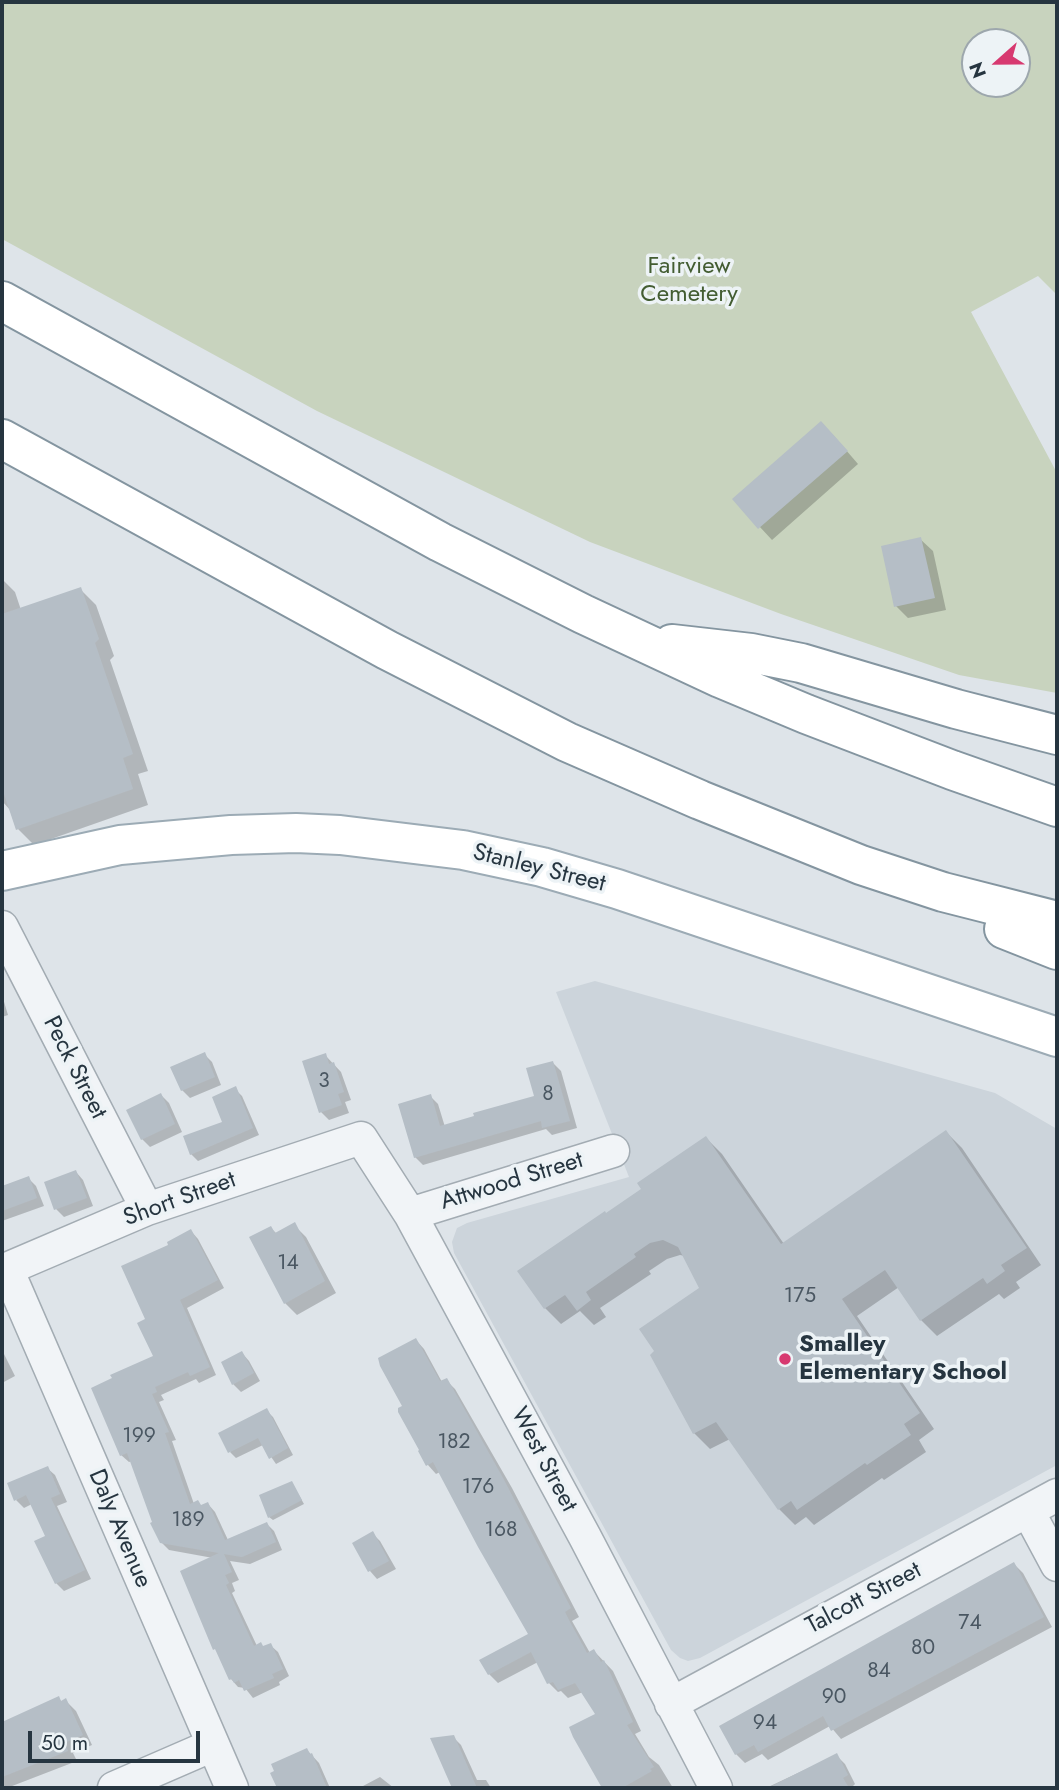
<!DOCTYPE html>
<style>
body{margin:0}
#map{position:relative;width:1059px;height:1790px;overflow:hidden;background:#dee4e9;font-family:Jost,sans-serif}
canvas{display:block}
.frame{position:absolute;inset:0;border:4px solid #263540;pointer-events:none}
.north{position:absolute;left:961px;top:28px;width:70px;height:70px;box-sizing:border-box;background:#edf3f6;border:2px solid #9da7ad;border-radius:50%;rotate:249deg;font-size:19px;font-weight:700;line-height:28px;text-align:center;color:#263540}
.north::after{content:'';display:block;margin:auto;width:24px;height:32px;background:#d73970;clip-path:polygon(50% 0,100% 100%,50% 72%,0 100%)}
.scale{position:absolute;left:28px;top:1731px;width:172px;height:32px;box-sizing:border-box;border:4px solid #263540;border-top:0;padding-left:9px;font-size:21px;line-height:24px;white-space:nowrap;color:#263540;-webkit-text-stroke:5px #edf3f6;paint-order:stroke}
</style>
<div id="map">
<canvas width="1059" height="1790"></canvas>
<div class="frame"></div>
<div class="north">N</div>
<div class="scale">50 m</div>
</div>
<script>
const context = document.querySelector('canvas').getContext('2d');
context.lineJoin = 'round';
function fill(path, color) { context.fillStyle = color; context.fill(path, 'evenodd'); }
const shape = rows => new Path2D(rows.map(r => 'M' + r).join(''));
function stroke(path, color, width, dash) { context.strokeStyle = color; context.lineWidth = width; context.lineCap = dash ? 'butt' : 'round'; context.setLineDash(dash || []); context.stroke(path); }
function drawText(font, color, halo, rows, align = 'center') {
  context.font = font + ' Jost,sans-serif'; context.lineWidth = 7; context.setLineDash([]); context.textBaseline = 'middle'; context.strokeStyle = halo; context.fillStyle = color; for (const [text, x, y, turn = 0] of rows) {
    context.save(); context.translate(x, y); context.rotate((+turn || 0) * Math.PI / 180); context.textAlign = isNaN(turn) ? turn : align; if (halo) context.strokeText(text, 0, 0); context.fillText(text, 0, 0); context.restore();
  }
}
const built = shape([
 [595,981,995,1093,1057,1129,1057,1465,700,1658,688,1661,680,1658,671,1650,454,1253,452,1242,457,1228,467,1223,629,1177,556,992]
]);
const green = shape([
 [2,2,1057,2,1057,295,1038,276,971,312,1057,473,1057,693,959,675,781,614,590,542,317,411,2,239],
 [975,42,1017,42,1017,84,975,84]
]);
const shadow = shape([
 [833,435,858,464,772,540,734,499],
 [920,539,933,551,946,610,908,618,896,606],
 [2,579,15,592,21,610,80,589,96,605,114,656,110,660,148,771,138,774,148,805,34,845,18,829,11,811,2,801],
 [2,995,8,1015,2,1017],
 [204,1054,212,1062,221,1085,190,1098,182,1090],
 [325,1055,341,1072,351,1100,345,1102,349,1113,329,1120,321,1112],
 [553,1063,561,1071,577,1128,552,1135,546,1129,423,1165,415,1157,430,1096,438,1104,445,1127,536,1098],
 [235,1089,242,1096,259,1135,198,1161,191,1154,224,1123],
 [161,1095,169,1103,182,1132,150,1147,142,1139],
 [946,1132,962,1148,1041,1265,1016,1282,1020,1288,1004,1299,999,1294,937,1336,921,1320,899,1287,857,1316,934,1429,919,1440,926,1452,884,1480,882,1478,814,1525,806,1517,795,1525,779,1509,730,1439,710,1449,694,1433,652,1355,701,1289,685,1256,680,1255,667,1259,649,1271,651,1274,600,1308,606,1317,594,1325,580,1311,561,1324,545,1308,520,1271,643,1190,706,1138,722,1154,784,1244],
 [76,1172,83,1180,93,1206,64,1217,56,1209],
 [28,1178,36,1186,44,1206,2,1221,2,1188],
 [294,1225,306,1237,336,1293,297,1315,285,1303,271,1228,277,1234],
 [191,1231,198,1239,224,1288,187,1308,216,1375,199,1383,196,1379,161,1395,164,1400,159,1402,176,1440,172,1441,194,1504,202,1507,208,1504,215,1512,228,1540,267,1524,274,1531,282,1550,250,1564,230,1561,239,1580,232,1583,235,1591,232,1593,257,1646,264,1648,270,1645,278,1652,289,1676,279,1682,280,1685,253,1698,245,1688,238,1687,231,1679,213,1558,169,1550,161,1542,132,1461,129,1462,121,1455,155,1356,147,1320,170,1245],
 [416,1340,424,1349,442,1382,446,1380,455,1389,512,1488,579,1617,572,1621,590,1653,594,1651,613,1671,641,1731,635,1734,649,1757,659,1765,673,1788,604,1788,571,1728,597,1714,583,1692,568,1698,561,1691,558,1692,549,1683,538,1662,498,1683,489,1674,482,1660,530,1635,440,1472,436,1474,428,1465,404,1407],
 [2,1350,15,1376,2,1383],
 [242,1353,249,1361,260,1381,241,1392,233,1384],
 [266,1410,273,1417,293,1455,276,1464,263,1445,236,1458,230,1452],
 [47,1468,55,1475,67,1502,57,1506,91,1579,64,1591,56,1583,47,1537,32,1504,24,1508,16,1500],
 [292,1483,304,1504,273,1520,269,1517],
 [373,1534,380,1541,396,1569,377,1579,370,1571,354,1544],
 [1014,1564,1023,1573,1052,1627,841,1739,830,1726,768,1760,762,1754,745,1763,736,1754,721,1727],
 [58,1698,62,1702,66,1701,76,1711,92,1745,73,1753,77,1761,7,1788,2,1788,2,1723],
 [453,1737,461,1745,477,1780,486,1780,491,1788,455,1788,433,1739],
 [307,1750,319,1763,330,1788,279,1788,273,1774],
 [836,1755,845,1764,855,1784,851,1788,766,1788],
 [380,1777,394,1788,366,1788,363,1786]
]);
const building = shape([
 [821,421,848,451,758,529,732,499],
 [921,537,935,598,894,607,881,546],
 [81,587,99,639,95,643,133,754,123,758,133,789,16,830,2,788,2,614],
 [205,1052,215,1077,181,1091,170,1067],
 [326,1053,329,1064,334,1062,344,1092,338,1094,342,1105,319,1113,302,1061],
 [553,1061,570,1121,542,1128,541,1121,414,1158,398,1104,431,1094,440,1126,474,1116,473,1113,534,1096,526,1068],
 [236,1086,253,1128,190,1155,183,1136,222,1122,212,1097],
 [161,1093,175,1124,141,1140,126,1110],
 [946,1130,1027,1248,1001,1265,1005,1271,987,1284,983,1278,920,1321,885,1270,842,1299,920,1413,904,1424,911,1435,867,1465,865,1463,797,1510,791,1501,778,1510,716,1422,693,1434,650,1355,654,1351,639,1329,699,1288,678,1247,663,1240,650,1243,634,1254,636,1257,586,1292,591,1300,577,1311,565,1295,544,1309,517,1271,605,1211,606,1213,641,1189,637,1183,706,1136,781,1244],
 [76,1170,87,1198,54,1210,44,1182],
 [29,1176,37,1198,2,1211,2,1186],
 [295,1222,325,1281,284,1304,249,1237,271,1226,275,1233],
 [191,1229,218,1280,180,1300,210,1367,190,1376,188,1372,155,1387,157,1392,152,1394,169,1432,165,1433,190,1504,198,1500,201,1505,208,1502,225,1540,267,1522,276,1542,242,1557,224,1554,232,1572,225,1575,229,1583,226,1585,254,1646,261,1642,263,1646,271,1643,283,1669,272,1674,274,1678,244,1691,239,1680,234,1683,232,1679,229,1680,215,1649,213,1650,180,1571,219,1553,160,1543,150,1523,152,1522,127,1453,120,1456,91,1388,112,1378,110,1375,153,1356,137,1323,145,1319,121,1266,168,1245,167,1242],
 [416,1338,440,1381,447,1378,503,1478,571,1608,565,1612,570,1622,587,1653,594,1649,601,1662,604,1660,633,1722,627,1725,654,1767,650,1769,652,1771,622,1788,602,1788,573,1737,569,1727,595,1714,575,1683,558,1690,553,1682,547,1684,531,1652,488,1675,479,1660,528,1634,478,1547,433,1462,426,1466,418,1451,419,1450,398,1412,398,1408,402,1406,380,1366,378,1358],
 [242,1351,254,1373,232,1385,221,1362],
 [267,1408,288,1448,269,1459,258,1438,228,1453,218,1433],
 [48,1466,60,1494,51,1498,85,1570,55,1584,34,1541,45,1536,26,1495,14,1501,7,1483],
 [292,1481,302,1500,268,1518,259,1495],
 [373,1531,389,1561,368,1572,352,1543],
 [1014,1562,1044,1617,831,1731,823,1716,758,1752,754,1745,735,1755,719,1726],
 [59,1696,61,1701,66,1698,83,1735,64,1743,68,1751,2,1777,2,1722],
 [454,1735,477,1788,452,1788,430,1738],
 [307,1748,310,1754,312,1753,327,1788,277,1788,270,1773,274,1771,271,1764],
 [837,1753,848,1775,843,1778,849,1788,768,1788]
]);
const minor = shape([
 [2,927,147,1209],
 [410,1214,613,1151],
 [7,1269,232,1788],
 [2,1271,147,1209,361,1138,410,1214,585,1537,716,1788],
 [1028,1511,1057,1565],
 [671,1704,1057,1495],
 [114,1788,213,1745]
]);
const major = shape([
 [2,871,120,845,231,835,296,833,340,835,463,850,542,867,617,889,1057,1037]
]);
const highway = shape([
 [2,301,440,542,583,614,720,678,806,714,952,770,1057,807],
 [2,439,387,650,567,742,700,800,861,865,943,892,1057,921],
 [672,644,751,653,801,663,956,709,1057,735],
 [1004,929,1057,950]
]);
const markers = [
 [785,1359,7,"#d73970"]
];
const numberNames = [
 ["3",324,1082],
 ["8",548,1095],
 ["14",288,1264],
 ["175",800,1297],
 ["199",139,1437],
 ["182",454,1443],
 ["176",478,1488],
 ["189",188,1521],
 ["168",501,1531],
 ["74",970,1624],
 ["80",923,1649],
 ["84",879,1672],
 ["90",834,1698],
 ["94",765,1724]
];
const parkNames = [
 ["Fairview",689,267],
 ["Cemetery",689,295]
];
const streetNames = [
 ["Stanley Street",539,869,14],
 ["Peck Street",74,1068,63],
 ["Attwood Street",512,1182,-17],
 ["Short Street",180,1200,-20],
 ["West Street",543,1460,62],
 ["Daly Avenue",119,1529,67],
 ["Talcott Street",864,1599,-28]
];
const poiNames = [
 ["Smalley",799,1345],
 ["Elementary School",799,1373]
];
fill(built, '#ccd4db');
fill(green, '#c8d3be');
fill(shadow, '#0003');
fill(building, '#b5bec6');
stroke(minor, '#a3acb3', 35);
stroke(major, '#9cabb5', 42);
stroke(highway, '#8495a0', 42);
stroke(minor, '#f1f4f7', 32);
stroke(major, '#fff', 38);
stroke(highway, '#fff', 38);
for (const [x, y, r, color] of markers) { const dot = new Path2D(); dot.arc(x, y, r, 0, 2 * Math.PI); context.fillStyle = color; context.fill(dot); stroke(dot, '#edf3f6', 2.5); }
drawText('21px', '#4a5762', null, numberNames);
drawText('24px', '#435d32', '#edf3f6', parkNames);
drawText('24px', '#263540', '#edf3f6', streetNames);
drawText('bold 24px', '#263540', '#edf3f6', poiNames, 'left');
</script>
